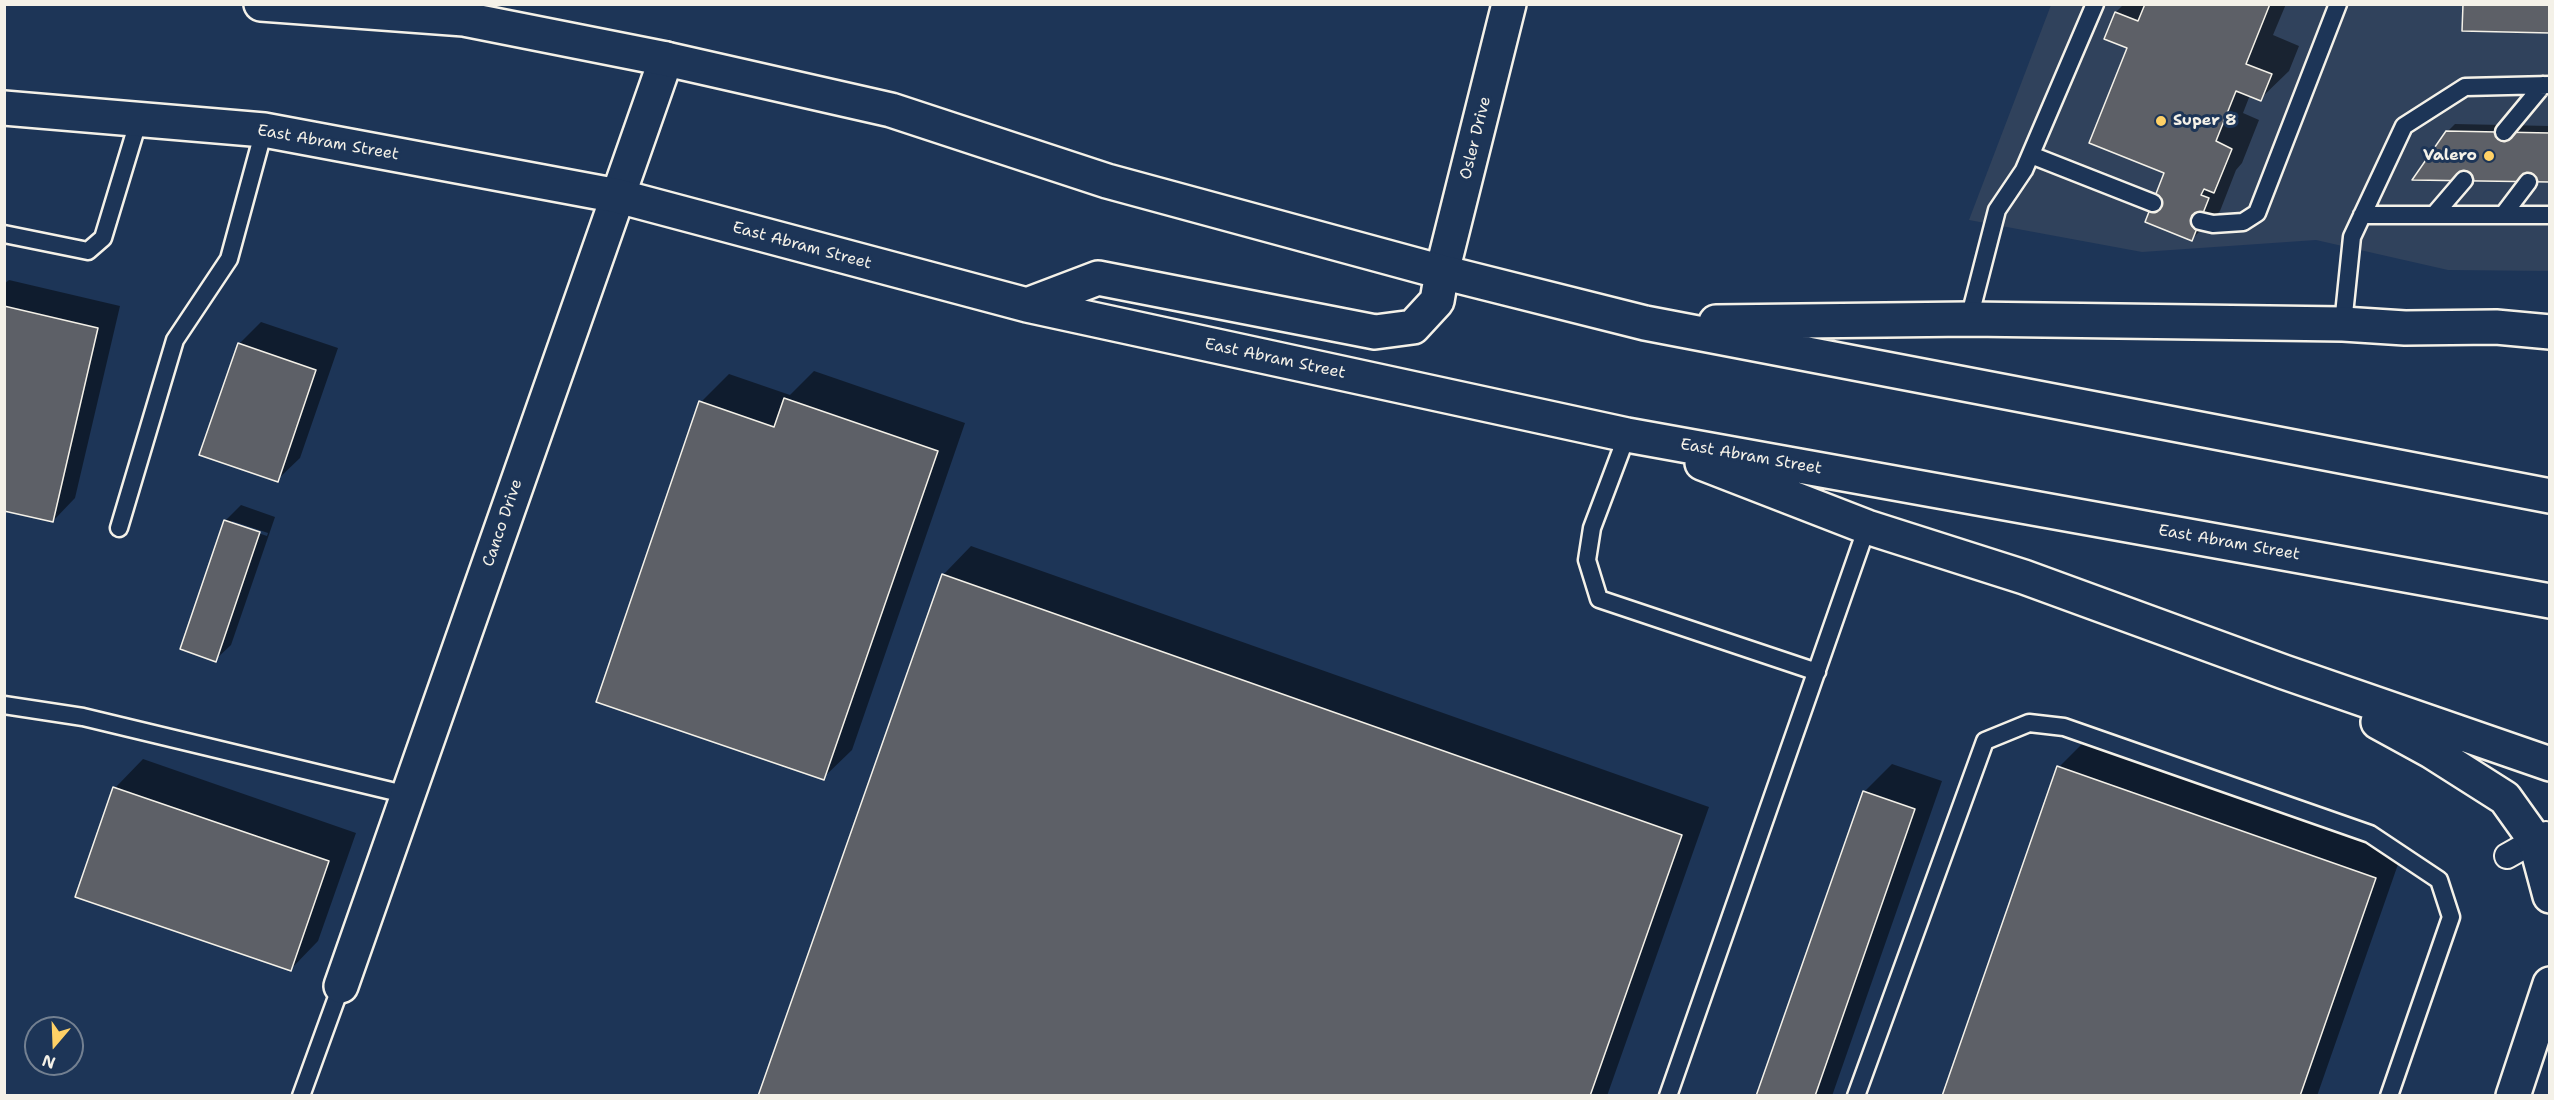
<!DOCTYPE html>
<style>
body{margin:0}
#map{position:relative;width:2554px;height:1100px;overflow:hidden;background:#1d3557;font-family:"Shantell Sans",sans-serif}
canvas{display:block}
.frame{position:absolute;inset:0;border:6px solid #f4f1e8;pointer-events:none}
.north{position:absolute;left:24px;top:1016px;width:60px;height:60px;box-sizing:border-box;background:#1d3557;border:2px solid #738091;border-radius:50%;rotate:199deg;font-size:16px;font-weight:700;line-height:24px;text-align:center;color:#f4f1e8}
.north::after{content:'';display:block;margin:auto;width:21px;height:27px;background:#ffd166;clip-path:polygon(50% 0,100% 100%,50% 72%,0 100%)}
</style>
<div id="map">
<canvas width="2554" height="1100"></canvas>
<div class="frame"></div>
<div class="north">N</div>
</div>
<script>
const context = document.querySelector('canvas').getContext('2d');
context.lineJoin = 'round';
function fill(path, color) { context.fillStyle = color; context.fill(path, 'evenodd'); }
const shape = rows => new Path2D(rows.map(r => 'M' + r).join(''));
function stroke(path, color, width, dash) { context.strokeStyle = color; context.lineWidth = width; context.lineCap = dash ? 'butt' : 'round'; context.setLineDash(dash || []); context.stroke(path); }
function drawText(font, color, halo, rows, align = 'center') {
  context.font = font + ' "Shantell Sans",sans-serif'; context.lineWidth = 6; context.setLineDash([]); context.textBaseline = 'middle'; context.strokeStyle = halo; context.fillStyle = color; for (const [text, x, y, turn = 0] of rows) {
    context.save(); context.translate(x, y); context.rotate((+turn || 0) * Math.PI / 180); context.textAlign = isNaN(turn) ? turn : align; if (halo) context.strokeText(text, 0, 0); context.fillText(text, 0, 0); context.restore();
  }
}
const built = shape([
 [2051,5,2549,5,2549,271,2448,270,2316,240,2142,252,1969,220]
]);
const shadow = shape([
 [2124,4,2286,4,2273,35,2299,46,2289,71,2260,99,2250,95,2243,113,2259,120,2242,163,2236,170,2220,211,2192,239,2166,172,2129,47,2116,12],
 [2455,124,2550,126,2550,181,2447,132],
 [9,280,120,306,75,498,53,521,4,509,4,284],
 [261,322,338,348,300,458,277,480,239,344],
 [814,371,965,423,852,750,823,778,701,402,729,374,790,395],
 [241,505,275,517,231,645,215,660,225,521],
 [232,521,268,533,267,536,232,524],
 [971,546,1709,807,1607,1096,759,1096,943,575],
 [2087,739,2403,850,2317,1096,1943,1096,2059,767],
 [143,759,356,833,318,941,290,970,115,788],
 [1892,764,1942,781,1832,1096,1758,1096,1864,792]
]);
const building = shape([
 [2145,4,2270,4,2246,64,2272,74,2261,101,2236,91,2216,141,2232,149,2214,193,2204,189,2201,195,2209,198,2192,241,2145,222,2164,173,2089,143,2127,48,2104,39,2115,12,2138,21,2145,4],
 [2463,4,2550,4,2550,33,2462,31,2463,4],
 [2446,131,2550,133,2550,182,2412,180,2446,131],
 [4,306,98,328,53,522,4,511,4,306],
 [238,343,316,370,278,482,199,455,238,343],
 [784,398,938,451,824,780,596,702,699,401,774,427,784,398],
 [224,520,260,532,216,662,180,649,224,520],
 [942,574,1682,835,1590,1096,758,1096,942,574],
 [2057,766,2376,878,2300,1096,1942,1096,2057,766],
 [113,787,329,861,291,971,75,897,113,787],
 [1863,791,1915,809,1815,1096,1756,1096,1863,791]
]);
const service = shape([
 [2504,132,2543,85],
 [2031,155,2153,203],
 [2362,215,2550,215],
 [2434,215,2464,180],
 [2503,215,2528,182],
 [2200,221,2213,224,2243,222,2257,213,2338,4],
 [4,234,88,251,103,238,139,119],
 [1969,319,1997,210,2024,170,2095,4],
 [2343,324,2352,237,2404,126,2465,87,2550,85],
 [1627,435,1592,528,1587,560,1599,599,1817,672],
 [119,528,175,340,229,259,264,130],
 [4,705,83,717,408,795],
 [301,1096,341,986],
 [1668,1096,1867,527],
 [1856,1096,1985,741,2029,723,2064,727,2370,834,2439,880,2451,917,2389,1096]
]);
const pedestrian = shape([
 [2507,856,2546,834]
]);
const minor = shape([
 [341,986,666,59]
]);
const tertiary = shape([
 [1442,272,1509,4]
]);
const secondary = shape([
 [261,4,464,19,666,59,891,110,1107,181,1442,272,1645,323,2550,496],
 [4,108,264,130,618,196,1027,305,1627,435,2550,601],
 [1027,305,1098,278,1375,332,1413,327,1437,301,1442,272],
 [1716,322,1969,319,2343,324,2405,328,2496,327,2550,332],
 [1702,463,1867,527,2024,577,2284,672,2550,764],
 [2378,722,2431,751,2505,798,2535,840,2550,896],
 [2513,1096,2550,984]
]);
const markers = [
 [2161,121,6,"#ffd166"],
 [2489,156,6,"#ffd166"]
];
const poiNames = [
 ["Super 8",2173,121],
 ["Valero",2477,156,"right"]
];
const streetNames = [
 ["Osler Drive",1476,138,-76],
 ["East Abram Street",328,143,10],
 ["East Abram Street",802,246,15],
 ["East Abram Street",1275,359,12],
 ["East Abram Street",1751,457,10],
 ["Canco Drive",503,523,-71],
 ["East Abram Street",2229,543,10]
];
fill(built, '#30425c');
fill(shadow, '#0007');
fill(building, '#5d6067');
stroke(building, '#f4f1e8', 1.5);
stroke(service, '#f4f1e8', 21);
stroke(pedestrian, '#f4f1e8', 28);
stroke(minor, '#f4f1e8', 38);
stroke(tertiary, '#f4f1e8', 38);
stroke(secondary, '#f4f1e8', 38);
stroke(service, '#1d3557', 16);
stroke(pedestrian, '#1d3557', 24);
stroke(minor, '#1d3557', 33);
stroke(tertiary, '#1d3557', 33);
stroke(secondary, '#1d3557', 33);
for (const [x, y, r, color] of markers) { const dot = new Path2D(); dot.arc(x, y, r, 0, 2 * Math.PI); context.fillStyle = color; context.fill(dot); stroke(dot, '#1d3557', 2); }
drawText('bold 16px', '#f4f1e8', '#1d3557', poiNames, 'left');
drawText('16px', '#f4f1e8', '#1d3557', streetNames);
</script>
